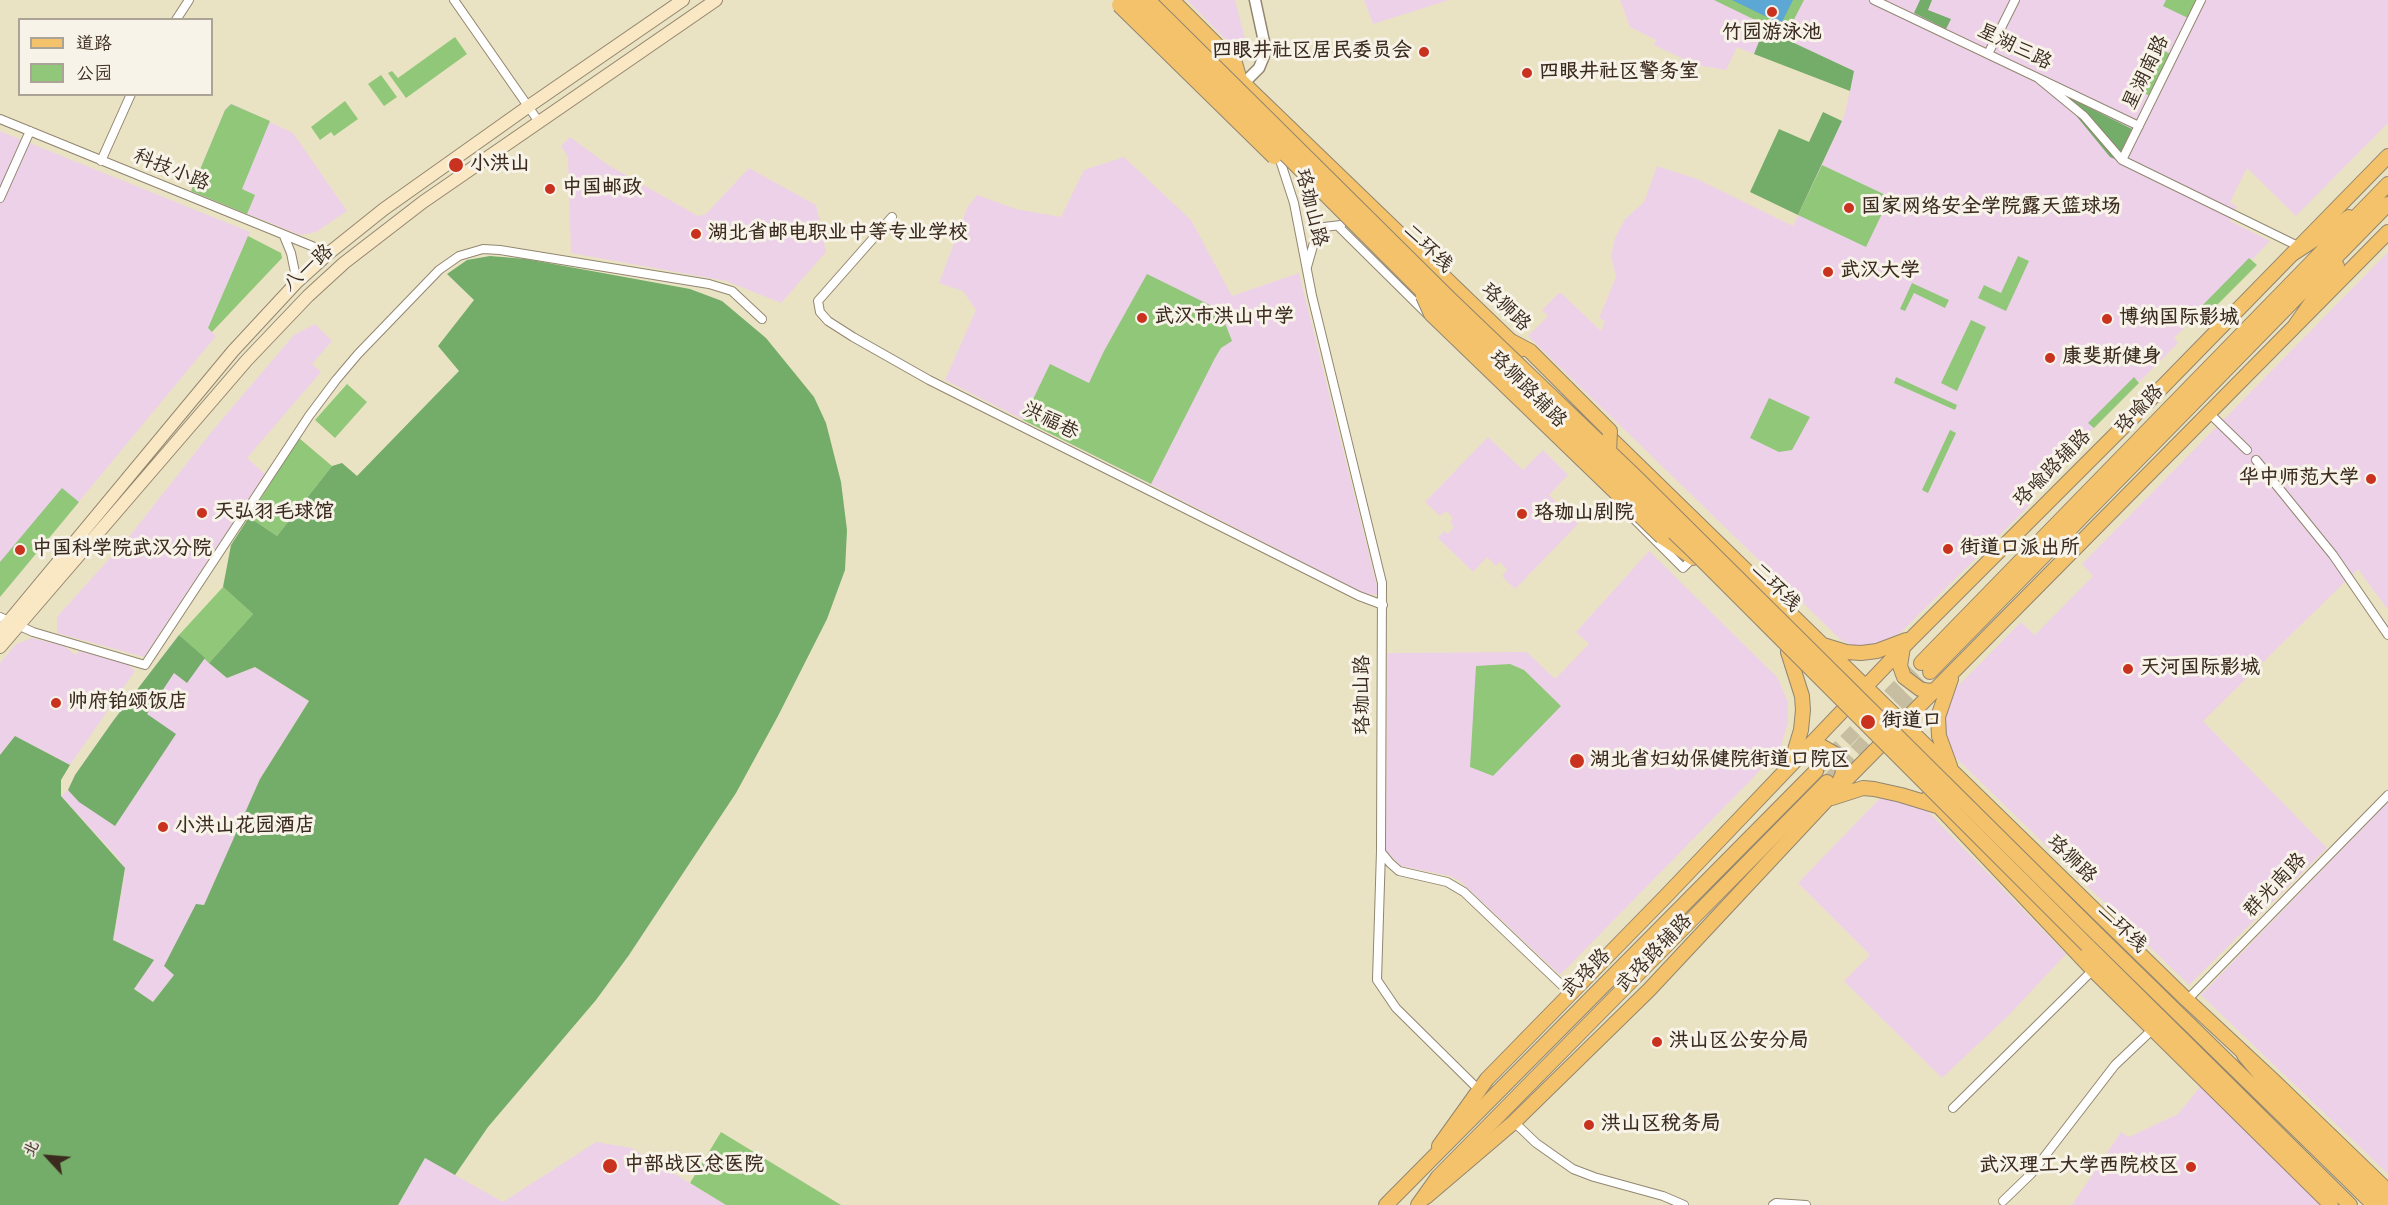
<!DOCTYPE html>
<meta charset="utf-8">
<style>
body{margin:0}
#map{position:relative;width:2388px;height:1205px;overflow:hidden;background:#eae3c3;font-family:Mynerve,"LXGW WenKai TC",sans-serif}
canvas{display:block}
.legend{position:absolute;left:18px;top:18px;width:195px;height:78px;box-sizing:border-box;background:#f7f3e8;border:2px solid #aca397;margin:0;padding:8px 10px;list-style:none;font-size:18px;color:#3b2a1e}
.legend li{display:flex;align-items:center;gap:12px;height:30px}
.legend b{width:30px;border:2px solid #aca397}
.north{position:absolute;left:18px;top:1127px;width:60px;height:60px;-webkit-text-stroke:4px #f7f3e8;paint-order:stroke;rotate:296deg;font-size:16px;font-weight:700;line-height:24px;text-align:center;color:#3b2a1e}
.north::after{content:'';display:block;margin:auto;width:21px;height:27px;background:#3b2a1e;clip-path:polygon(50% 0,100% 100%,50% 72%,0 100%)}
</style>
<div id="map">
<canvas width="2388" height="1205"></canvas>
<ul class="legend">
<li><b style="height:8px;background:#f3c26a"></b>道路</li>
<li><b style="height:16px;background:#90c779"></b>公园</li>
</ul>
<div class="north">北</div>
</div>
<script>
const context = document.querySelector('canvas').getContext('2d');
context.lineJoin = 'round';
function fill(path, color) { context.fillStyle = color; context.fill(path, 'evenodd'); }
const shape = rows => new Path2D(rows.map(r => 'M' + r).join(''));
function stroke(path, color, width, dash) { context.strokeStyle = color; context.lineWidth = width; context.lineCap = dash ? 'butt' : 'round'; context.setLineDash(dash || []); context.stroke(path); }
function drawText(font, color, halo, rows, align = 'center') {
  context.font = font + ' Mynerve,"LXGW WenKai TC",sans-serif'; context.lineWidth = 6; context.setLineDash([]); context.textBaseline = 'middle'; context.strokeStyle = halo; context.fillStyle = color; for (const [text, x, y, turn = 0] of rows) {
    context.save(); context.translate(x, y); context.rotate((+turn || 0) * Math.PI / 180); context.textAlign = isNaN(turn) ? turn : align; if (halo) context.strokeText(text, 0, 0); context.fillText(text, 0, 0); context.restore();
  }
}
const built = shape([
 [1187,0,1235,0,1246,42,1236,50],
 [1364,0,1449,0,1373,24],
 [1620,0,2388,0,2388,123,2296,216,2247,168,2230,202,2237,207,2230,221,2270,241,2252,260,2250,258,2192,316,2194,318,2174,338,2178,343,2036,486,2035,498,2023,512,1901,632,1878,647,1854,647,1840,639,1528,336,1548,316,1542,310,1560,292,1601,331,1605,321,1599,318,1616,277,1611,256,1615,238,1625,219,1644,202,1657,166,1697,179,1793,226,1845,114,1854,71,1764,29,1754,54,1737,47,1726,70,1696,65,1654,45,1656,40,1630,27],
 [233,104,293,133,347,211,316,232,300,235,191,191,225,110,229,105],
 [0,131,250,232,208,328,216,336,0,597],
 [570,137,608,165,698,216,706,214,749,168,816,205,826,252,781,303,726,281,571,253,568,157,561,146],
 [1124,157,1191,220,1232,296,1299,273,1379,595,1366,594,945,380,976,310,963,291,939,283,967,208,977,195,1016,209,1061,217,1084,170],
 [2388,252,2388,610,2358,569,2203,721,2327,848,2189,985,1944,746,1944,700,2021,622,2035,635,2093,576,2082,564],
 [315,324,332,341,312,364,321,372,247,458,265,474,144,657,57,633,57,617,128,538,213,430,294,335],
 [1488,437,1523,470,1543,450,1568,475,1549,495,1578,524,1515,589,1502,576,1507,570,1500,562,1496,566,1487,557,1473,572,1438,538,1444,531,1448,534,1454,527,1450,522,1453,518,1446,511,1440,516,1425,502],
 [1649,551,1777,677,1788,702,1788,723,1781,745,1752,779,1560,975,1460,881,1450,876,1401,866,1386,851,1387,653,1527,652,1555,679,1589,644,1576,632],
 [179,635,227,678,255,667,309,701,260,779,204,906,164,966,175,974,153,1002,134,989,153,960,113,940,125,872,119,859,61,796,68,790,75,775,113,721],
 [32,638,64,646,76,655,79,651,126,663,135,671,70,765,15,736,0,755,0,663,16,644],
 [1891,787,1906,789,2066,954,2009,1015,1942,1078,1844,981,1870,955,1798,883],
 [2388,802,2388,1174,2201,995],
 [2201,1086,2323,1205,2072,1205,2121,1132,2129,1137,2178,1114],
 [596,1142,632,1148,726,1205,398,1205,425,1158,503,1202]
]);
const green = shape([
 [1714,0,1804,0,1786,35],
 [2166,0,2197,0,2188,18,2163,6],
 [455,37,467,54,406,98,388,73,392,71,398,78],
 [2153,45,2170,54,2150,96,2132,87],
 [381,75,397,97,384,106,368,84],
 [345,101,358,119,334,136,331,132,320,140,311,127],
 [231,104,270,121,242,189,255,195,247,214,191,191,225,110],
 [1822,165,1890,197,1866,247,1798,215],
 [248,236,281,253,282,258,212,332,208,328],
 [2018,256,2029,261,2006,311,1978,298,1984,285,2001,293],
 [2249,258,2257,265,2199,323,2192,316],
 [1147,274,1220,310,1232,341,1221,348,1215,358,1151,484,1023,420,1050,364,1089,383,1104,351],
 [1912,283,1949,300,1945,308,1914,293,1905,311,1900,309],
 [1971,320,1986,327,1957,391,1941,383],
 [1896,377,1957,405,1955,410,1894,383],
 [2134,377,2139,383,2094,428,2088,423],
 [347,384,367,402,335,438,315,420],
 [1769,398,1810,417,1792,450,1779,452,1750,438],
 [1950,430,1956,433,1928,493,1922,490],
 [299,438,332,466,277,536,249,517],
 [62,488,79,502,0,597,0,562],
 [223,587,253,614,209,663,179,635],
 [1510,664,1524,670,1561,706,1493,776,1470,767,1476,666],
 [721,1132,841,1205,726,1205,690,1183]
]);
const forest = shape([
 [1920,0,1932,0,1928,10,1951,19,1946,29,1914,13],
 [1764,29,1854,71,1850,91,1754,54],
 [2072,99,2132,129,2117,160,2110,157,2069,107],
 [1823,112,1842,121,1798,215,1750,192,1779,129,1809,142],
 [490,256,526,259,690,289,722,301,766,338,814,397,826,423,841,482,847,530,845,570,827,619,778,716,736,793,629,955,596,1000,488,1127,455,1175,425,1158,398,1205,0,1205,0,755,15,736,70,765,61,780,61,796,125,868,113,940,154,960,134,989,153,1002,174,975,164,966,196,904,204,905,260,779,309,701,255,667,227,678,209,663,253,614,223,587,231,545,249,517,277,536,332,466,342,463,357,476,459,371,438,346,474,300,447,274,467,260],
 [179,635,205,658,187,683,174,673,147,714,176,734,115,826,79,802,68,790,75,775,113,721]
]);
const water = shape([
 [1732,0,1793,0,1781,24]
]);
const trunkTunnel = shape([
 [1816,771,1921,663],
 [1827,782,1930,672]
]);
const minor = shape([
 [454,0,539,122],
 [1874,0,2139,126],
 [176,20,189,0],
 [1988,54,2015,0],
 [2039,79,2084,116,2122,160,2300,247],
 [0,119,329,253],
 [1278,154,1294,203,1312,296,1382,583,1381,851,1377,980,1396,1008,1478,1089],
 [2122,160,2201,0],
 [101,161,131,94],
 [0,198,30,131],
 [892,217,818,301,820,312,828,321,853,337,929,380,1359,596,1383,605],
 [1338,226,1427,314],
 [284,236,291,253,297,282],
 [1307,267,1317,232,1324,227,1341,225],
 [2208,412,2247,450],
 [2256,460,2333,555,2388,635],
 [1622,507,1683,568,1693,558],
 [0,617,33,632,145,665,309,416,336,380,358,354,439,270,459,256,483,249,500,250,709,284,732,291,762,319],
 [1381,852,1390,863,1399,871,1447,882,1464,892,1570,993],
 [2187,1000,2388,795],
 [1953,1108,2093,970],
 [1514,1122,1536,1143,1573,1169,1594,1177,1663,1196,1684,1205],
 [2003,1201,2031,1174,2115,1065,2153,1029],
 [1773,1205,1776,1203,1806,1205]
]);
const tertiary = shape([
 [1244,83,1259,68,1266,51,1255,0]
]);
const secondary = shape([
 [0,632,233,351,297,282,329,253,384,209,529,106,683,0],
 [0,647,247,360,308,296,344,263,423,202,716,0]
]);
const primary = shape([
 [1161,0,1240,80,1520,350],
 [1605,433,2187,1000,2274,1081,2388,1191],
 [1823,645,1846,652,1861,653,1877,651,1906,640],
 [1903,647,1900,666,1904,677,1920,689,1930,691,1937,689],
 [1788,652,1802,696,1803,710,1801,730,1791,763],
 [1807,750,1821,746,1837,755,1842,766,1843,773,1837,787],
 [1950,766,1939,736,1938,717,1951,679],
 [1929,796,2093,970,2331,1205],
 [1832,798,1863,788,1874,789,1901,795,1937,806],
 [1439,1146,1487,1079,1666,896,1912,638,2130,420,2388,156],
 [1426,1197,1514,1122,1649,990,1835,791,2388,232]
]);
const trunk = shape([
 [1172,0,1235,63,1240,80],
 [2294,253,2349,217],
 [2296,324,2337,266],
 [1513,342,1530,351,1567,388],
 [1662,537,1693,558],
 [1921,663,2388,184],
 [1930,672,2388,204],
 [2098,935,2374,1205],
 [2087,945,2350,1205],
 [2244,1055,2271,1087,2388,1204],
 [1386,1205,1816,771],
 [1418,1205,1438,1177,1827,782]
]);
const trunkBridge = shape([
 [1131,0,1420,289,1690,548,2087,945],
 [1148,0,1450,299,1637,478,2098,935],
 [1119,5,1274,157],
 [1423,296,1431,314,1662,537],
 [1567,388,1610,431,1609,452]
]);
const markers = [
 [1772,12,6,"#c8321e"],
 [1424,52,6,"#c8321e"],
 [1527,73,6,"#c8321e"],
 [456,165,8,"#c8321e"],
 [550,189,6,"#c8321e"],
 [1849,208,6,"#c8321e"],
 [696,234,6,"#c8321e"],
 [1828,272,6,"#c8321e"],
 [1142,318,6,"#c8321e"],
 [2107,319,6,"#c8321e"],
 [2050,358,6,"#c8321e"],
 [2371,479,6,"#c8321e"],
 [202,513,6,"#c8321e"],
 [1522,514,6,"#c8321e"],
 [1948,549,6,"#c8321e"],
 [20,550,6,"#c8321e"],
 [2128,669,6,"#c8321e"],
 [56,703,6,"#c8321e"],
 [1868,722,8,"#c8321e"],
 [1577,761,8,"#c8321e"],
 [163,827,6,"#c8321e"],
 [1657,1042,6,"#c8321e"],
 [1589,1125,6,"#c8321e"],
 [610,1166,8,"#c8321e"],
 [2191,1167,6,"#c8321e"]
];
const poiNames = [
 ["竹园游泳池",1772,34,"center"],
 ["四眼井社区居民委员会",1412,52,"right"],
 ["四眼井社区警务室",1539,73],
 ["小洪山",470,165],
 ["中国邮政",562,189],
 ["国家网络安全学院露天篮球场",1861,208],
 ["湖北省邮电职业中等专业学校",708,234],
 ["武汉大学",1840,272],
 ["武汉市洪山中学",1154,318],
 ["博纳国际影城",2119,319],
 ["康斐斯健身",2062,358],
 ["华中师范大学",2359,479,"right"],
 ["天弘羽毛球馆",214,513],
 ["珞珈山剧院",1534,514],
 ["街道口派出所",1960,549],
 ["中国科学院武汉分院",32,550],
 ["天河国际影城",2140,669],
 ["帅府铂颂饭店",68,703],
 ["街道口",1882,722],
 ["湖北省妇幼保健院街道口院区",1590,761],
 ["小洪山花园酒店",175,827],
 ["洪山区公安分局",1669,1042],
 ["洪山区税务局",1601,1125],
 ["中部战区总医院",624,1166],
 ["武汉理工大学西院校区",2179,1167,"right"]
];
const streetNames = [
 ["星湖三路",2014,48,26],
 ["星湖南路",2147,73,-64],
 ["科技小路",171,171,22],
 ["珞珈山路",1310,208,76],
 ["二环线",1427,249,44],
 ["八一路",309,269,-42],
 ["珞狮路",1505,308,44],
 ["珞狮路辅路",1527,390,45],
 ["珞喻路",2140,410,-46],
 ["洪福巷",1050,422,27],
 ["珞喻路辅路",2053,469,-45],
 ["二环线",1775,588,45],
 ["珞珈山路",1364,695,-90],
 ["珞狮路",2071,860,44],
 ["群光南路",2276,886,-46],
 ["二环线",2121,929,44],
 ["武珞路辅路",1655,954,-46],
 ["武珞路",1587,974,-45]
];
fill(built, '#edd1e9');
fill(green, '#90c779');
fill(forest, '#74ac69');
fill(water, '#5ca7d4');
stroke(trunkTunnel, '#c7bea2', 14, [14, 7]);
stroke(minor, '#928670', 10);
stroke(tertiary, '#928670', 13);
stroke(secondary, '#928670', 14);
stroke(primary, '#928670', 16);
stroke(trunk, '#928670', 16);
stroke(minor, '#fff', 8);
stroke(tertiary, '#fff', 10);
stroke(secondary, '#fae7c3', 12);
stroke(primary, '#f3c26a', 14);
stroke(trunk, '#f3c26a', 14);
stroke(trunkBridge, '#928670', 16, []);
stroke(trunkBridge, '#f3c26a', 14);
for (const [x, y, r, color] of markers) { const dot = new Path2D(); dot.arc(x, y, r, 0, 2 * Math.PI); context.fillStyle = color; context.fill(dot); stroke(dot, '#f7f3e8', 2); }
drawText('bold 20px', '#3b2a1e', '#f7f3e8', poiNames, 'left');
drawText('20px', '#3b2a1e', '#f7f3e8', streetNames);
</script>
